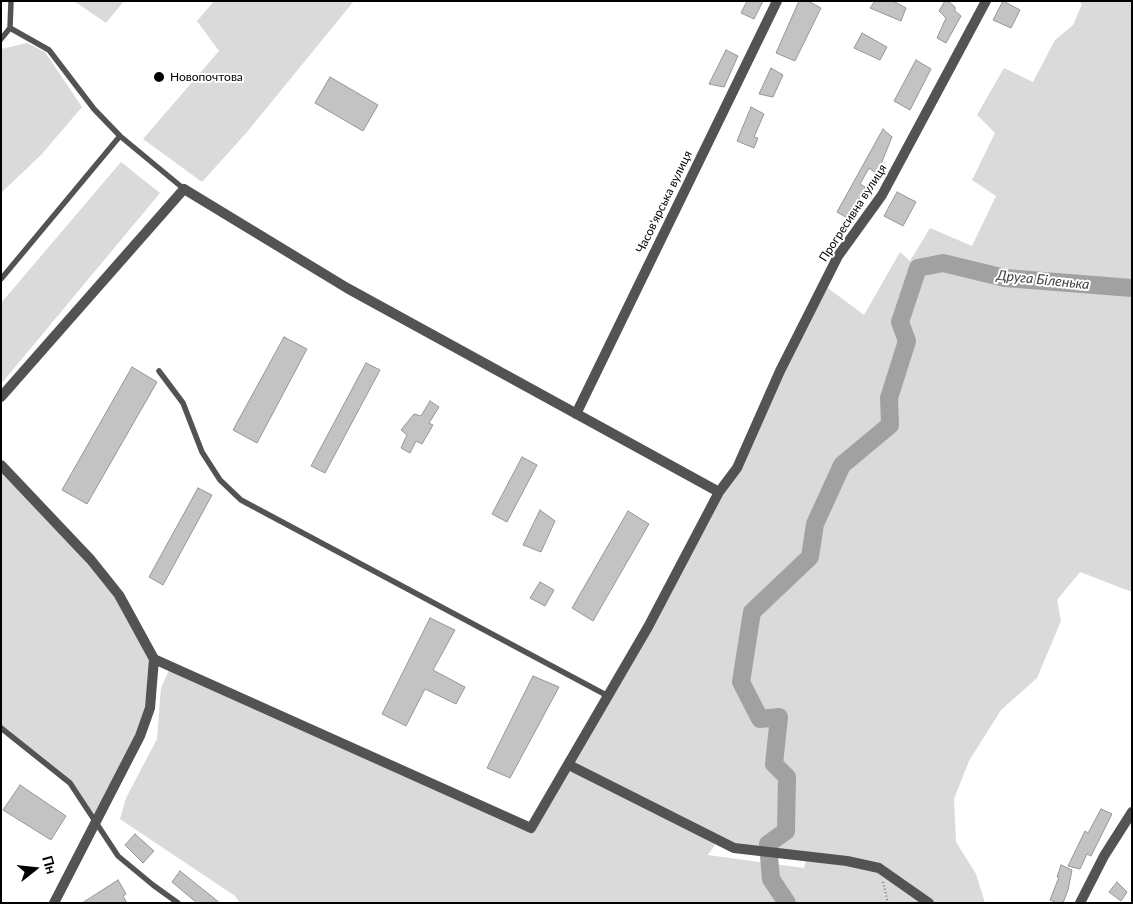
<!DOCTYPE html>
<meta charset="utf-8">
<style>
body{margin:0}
#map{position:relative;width:1133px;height:904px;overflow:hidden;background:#fff;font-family:Lato,sans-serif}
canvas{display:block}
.frame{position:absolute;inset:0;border:2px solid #000;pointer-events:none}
.north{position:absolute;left:10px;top:844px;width:50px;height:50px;-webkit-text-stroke:4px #fff;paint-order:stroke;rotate:74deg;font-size:14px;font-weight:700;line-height:20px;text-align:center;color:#000}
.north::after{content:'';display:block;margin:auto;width:18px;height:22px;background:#000;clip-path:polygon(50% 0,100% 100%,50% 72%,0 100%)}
</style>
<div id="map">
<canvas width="1133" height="904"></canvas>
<div class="frame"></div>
<div class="north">Пн</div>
</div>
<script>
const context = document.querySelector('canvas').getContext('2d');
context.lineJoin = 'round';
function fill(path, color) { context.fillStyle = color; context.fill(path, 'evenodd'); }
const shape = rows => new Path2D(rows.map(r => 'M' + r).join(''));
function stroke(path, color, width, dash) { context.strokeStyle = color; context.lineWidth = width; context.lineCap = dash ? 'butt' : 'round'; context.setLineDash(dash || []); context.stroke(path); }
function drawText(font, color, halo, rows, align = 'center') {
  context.font = font + ' Lato,sans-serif'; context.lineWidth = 4; context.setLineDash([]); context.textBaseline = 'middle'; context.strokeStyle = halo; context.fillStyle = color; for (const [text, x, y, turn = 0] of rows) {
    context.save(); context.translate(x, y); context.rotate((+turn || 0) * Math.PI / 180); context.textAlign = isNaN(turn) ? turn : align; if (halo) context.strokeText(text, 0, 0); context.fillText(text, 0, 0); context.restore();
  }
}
const green = shape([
 [74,1,124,1,106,23],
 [214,1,354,1,247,132,202,182,143,139,219,51,197,21],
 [1078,1,1132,1,1132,592,1080,572,1057,600,1061,621,1037,678,1001,710,969,761,954,799,956,842,976,874,985,903,240,903,235,896,120,819,126,798,157,739,161,688,169,670,531,828,737,468,824,285,864,315,900,252,910,261,930,228,972,246,996,196,972,180,995,133,977,115,1004,68,1033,82,1055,40,1073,25,1082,4],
 [718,840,807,857,804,868,708,855],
 [27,43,45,52,82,107,41,155,1,193,1,49],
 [121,162,160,193,1,384,1,303],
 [1,465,91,560,154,659,150,708,96,823,70,783,1,728]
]);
const river = shape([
 [787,903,771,879,768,844,786,831,787,777,774,764,779,717,760,719,741,682,752,612,810,557,815,524,842,465,890,425,889,398,907,341,900,322,918,268,943,263,1005,278,1132,288]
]);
const building = shape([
 [747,1,763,1,754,19,741,13,747,1],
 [799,1,808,1,821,8,795,61,776,53,799,1],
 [875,1,893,1,906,8,901,21,870,8,875,1],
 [945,1,948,1,955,7,955,11,961,16,946,43,937,38,946,18,939,11,945,1],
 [1003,1,1020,10,1011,28,993,20,1003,1],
 [862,33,887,47,880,60,854,48,862,33],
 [726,50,738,56,724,87,709,84,726,50],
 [916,60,931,69,910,110,894,101,916,60],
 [771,68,783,75,773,97,759,94,771,68],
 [330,77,378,105,363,131,315,103,330,77],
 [751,107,764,114,754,137,758,138,754,148,737,141,751,107],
 [883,129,892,137,877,174,869,168,860,184,865,187,849,219,837,212,883,129],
 [897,192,916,202,903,226,884,216,897,192],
 [284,337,307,349,257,443,233,430,284,337],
 [366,363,380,370,325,473,311,466,366,363],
 [132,367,157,382,87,504,62,490,132,367],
 [430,401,439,407,429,423,433,425,422,444,416,441,410,453,401,448,407,435,401,430,414,414,421,416,430,401],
 [522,457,537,465,507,522,492,514,522,457],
 [198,488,212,495,163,585,149,577,198,488],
 [540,510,555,521,541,552,523,545,540,510],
 [628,511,649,524,593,621,572,608,628,511],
 [540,582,554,590,545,606,530,598,540,582],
 [430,618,455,630,433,670,465,687,456,704,425,689,406,726,382,714,430,618],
 [533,676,559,687,510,778,487,768,533,676],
 [20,785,66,816,51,840,3,810,20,785],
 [1101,809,1112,814,1091,856,1087,854,1080,869,1068,866,1085,831,1088,833,1101,809],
 [135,834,154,851,143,863,125,845,135,834],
 [1061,865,1072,870,1068,890,1063,903,1057,903,1050,900,1059,877,1057,877,1061,865],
 [180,871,220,903,197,903,172,882,180,871],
 [118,880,126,894,123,896,127,903,82,903,118,880],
 [1117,882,1127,892,1121,901,1109,892,1117,882]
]);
const path = shape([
 [883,882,888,903]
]);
const service = shape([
 [10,28,49,50,94,109,120,136,184,189],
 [1,39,10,28,11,1],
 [1,279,120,136],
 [159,371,183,403,202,452,220,480,241,500,608,696],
 [1,728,70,783,118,856,153,885,178,903]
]);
const minor = shape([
 [1,397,184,189,347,288,719,492],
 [576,414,777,1],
 [1,465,91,560,119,595,154,659,150,708,140,736,54,903],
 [154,659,531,828,648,627,719,492,737,468,780,371,838,256,882,195,986,1],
 [569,765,734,848,847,861,879,868,929,903],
 [1080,903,1104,856,1132,812]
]);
const markers = [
 [159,77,6,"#000"]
];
const poiNames = [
 ["Новопочтова",170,77]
];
const streetNames = [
 ["Часов'ярська вулиця",664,202,-64],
 ["Прогресивна вулиця",853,213,-57]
];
const waterNames = [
 ["Друга Біленька",1043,280,6]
];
fill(green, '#dadada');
stroke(river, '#a1a1a1', 18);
fill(building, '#c3c3c3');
stroke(building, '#979797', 1);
stroke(path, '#757575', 2, [1, 2.5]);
stroke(service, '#535353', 5.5);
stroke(minor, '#535353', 10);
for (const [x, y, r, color] of markers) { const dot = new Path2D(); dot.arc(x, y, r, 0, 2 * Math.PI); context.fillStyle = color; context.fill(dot); stroke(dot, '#fff', 2); }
drawText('12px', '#000', '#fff', poiNames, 'left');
drawText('12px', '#000', '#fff', streetNames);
drawText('italic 14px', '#424242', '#fff', waterNames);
</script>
